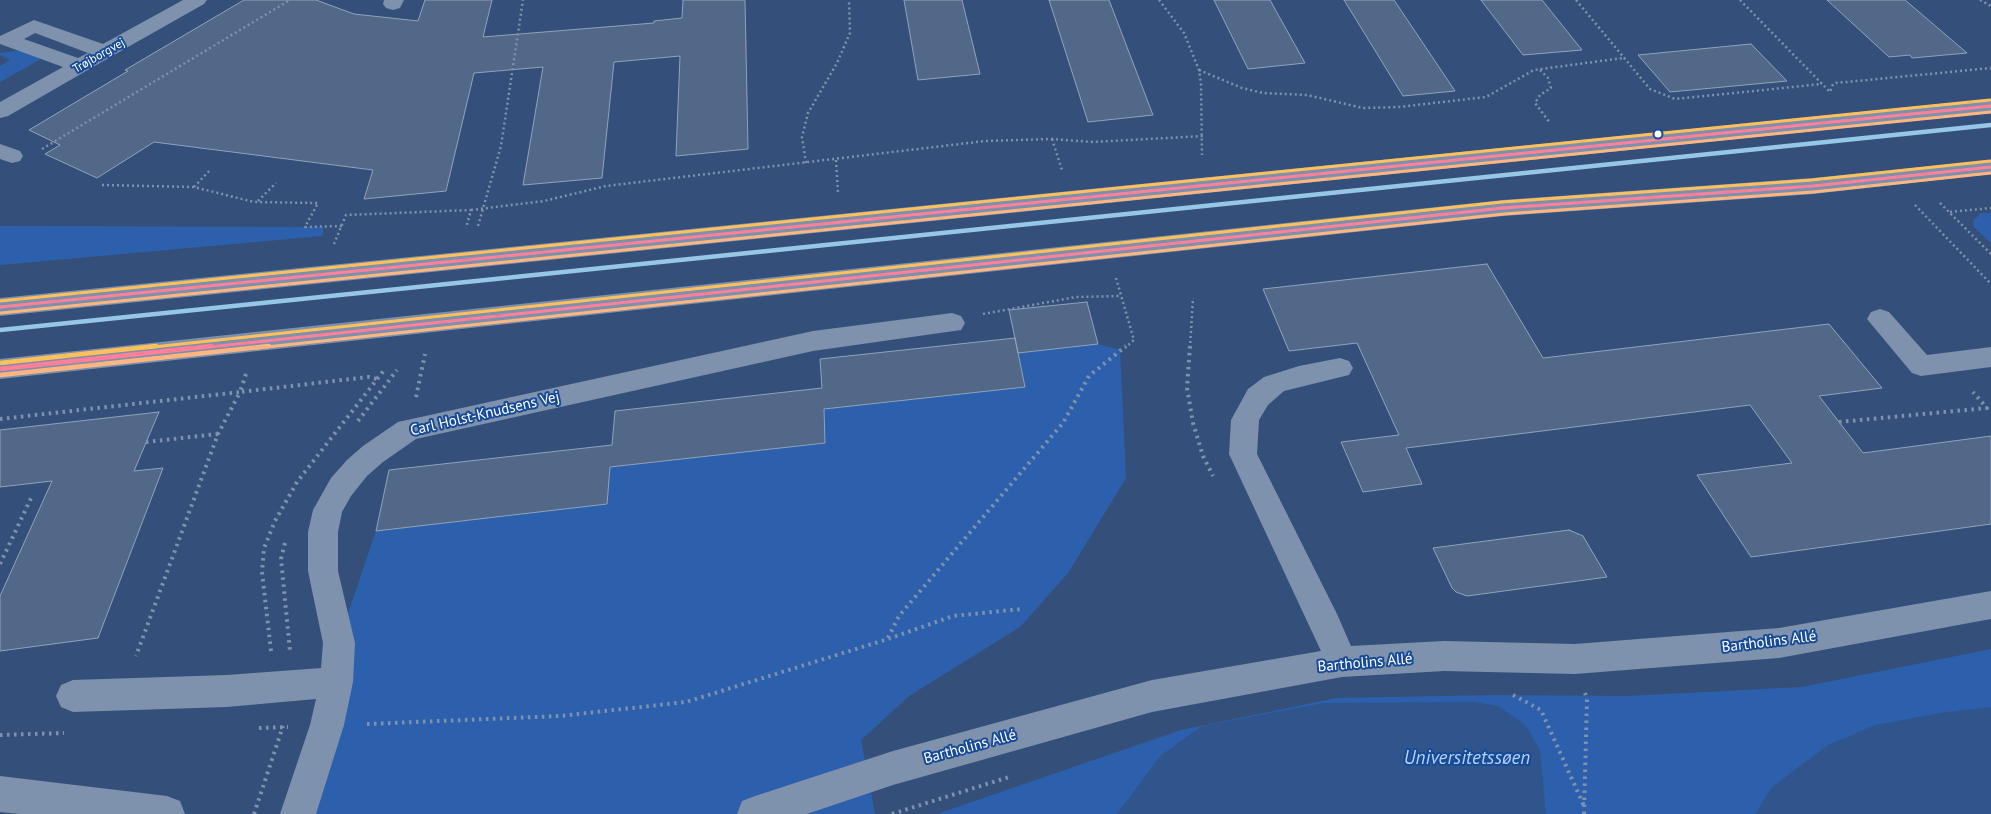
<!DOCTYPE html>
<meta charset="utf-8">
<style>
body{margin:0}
canvas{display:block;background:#34507a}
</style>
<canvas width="1991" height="814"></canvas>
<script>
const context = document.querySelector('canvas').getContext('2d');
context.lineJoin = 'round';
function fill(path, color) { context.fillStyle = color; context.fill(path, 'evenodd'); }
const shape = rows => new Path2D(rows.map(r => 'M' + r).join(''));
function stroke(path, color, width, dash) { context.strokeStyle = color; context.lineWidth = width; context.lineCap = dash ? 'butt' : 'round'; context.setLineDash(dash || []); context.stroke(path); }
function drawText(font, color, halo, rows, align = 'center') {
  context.font = font + ' "PT Sans",sans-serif'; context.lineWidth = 4; context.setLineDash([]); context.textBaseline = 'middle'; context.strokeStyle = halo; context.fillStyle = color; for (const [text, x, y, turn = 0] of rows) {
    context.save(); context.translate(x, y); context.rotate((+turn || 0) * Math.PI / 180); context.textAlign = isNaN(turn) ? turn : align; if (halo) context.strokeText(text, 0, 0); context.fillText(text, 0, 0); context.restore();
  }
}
const green = shape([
 [22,50,41,59,0,82,0,66,10,60,0,55,0,53],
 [1981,213,1991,213,1991,243,1974,227,1973,221],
 [0,226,305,227,324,227,322,236,0,265],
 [1098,344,1120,350,1126,478,1068,573,1020,627,909,696,861,740,875,814,280,814,376,531,607,504,610,467,825,443,824,409,1024,387,1018,353],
 [1991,649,1991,814,937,814,1181,730,1337,698,1494,695,1628,696,1802,687]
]);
const water = shape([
 [1475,702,1498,706,1524,724,1534,739,1540,750,1546,814,1117,814,1160,756,1202,726,1324,703],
 [1991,707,1991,814,1755,814,1772,787,1828,745,1875,725,1946,712]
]);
const building = shape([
 [244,0,316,0,354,14,418,21,425,0,492,0,483,37,654,23,654,21,682,18,683,0,745,0,748,149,676,156,680,56,614,62,602,178,523,185,543,67,474,73,446,191,364,199,373,170,154,142,97,178,45,154,60,145,29,130,128,71,125,70,244,0],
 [904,0,962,0,980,74,918,80,904,0],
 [1049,0,1109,0,1153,115,1088,122,1049,0],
 [1214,0,1270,0,1305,63,1248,69,1214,0],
 [1344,0,1394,0,1455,91,1403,96,1344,0],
 [1481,0,1542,0,1582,50,1523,55,1481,0],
 [1827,0,1905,0,1967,53,1912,58,1910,55,1889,57,1827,0],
 [1751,44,1787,81,1670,92,1638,55,1751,44],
 [1487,264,1543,358,1829,324,1882,388,1819,396,1863,453,1991,436,1991,524,1751,557,1697,475,1792,463,1750,405,1406,448,1422,484,1363,492,1341,442,1399,435,1357,343,1289,351,1263,289,1487,264],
 [1087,302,1098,344,1018,353,1009,310,1087,302],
 [1015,338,1025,387,824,409,825,443,610,467,607,504,376,531,389,470,612,445,615,411,822,388,820,359,1015,338],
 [159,412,134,471,163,468,98,638,0,651,0,596,52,481,0,487,0,430,159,412],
 [1569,530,1583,536,1607,577,1467,596,1456,592,1452,588,1433,548,1569,530]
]);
const pathFar1 = shape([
 [1159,0,1184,33,1199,70,1201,83,1202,155],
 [1576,0,1650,89,1675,99,1822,84],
 [1740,0,1830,92,1833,84,1836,83,1991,68],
 [1980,0,1991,6],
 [1199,70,1242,88,1263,93,1307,95,1363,108,1399,107,1486,97,1534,70,1623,58],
 [1540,70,1548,78,1551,88,1540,95,1535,103,1550,123],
 [1052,139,1062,170],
 [42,149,290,0],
 [836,160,838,193],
 [806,163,802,137,808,113,837,63,850,33,849,0],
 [102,185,194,187,254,202,318,203,305,227,342,226],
 [194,187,211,169],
 [258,201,276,183],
 [1940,203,1991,254],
 [1915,205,1991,284],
 [471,210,544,201,606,186,985,141,1052,139,1093,142,1203,136],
 [1950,212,1991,208],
 [478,226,501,146,523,0],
 [334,244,346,215,471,210,466,228],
 [1116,278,1134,340,1125,348],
 [983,314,1076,297,1121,296],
 [1190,348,1193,298]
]);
const path = shape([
 [1190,346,1187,388,1193,423,1203,456,1213,476],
 [246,374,240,392,368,377,378,379],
 [416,397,425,354],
 [0,419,240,392,218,434,136,656],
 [358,421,397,370],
 [1839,422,1987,408,1973,392],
 [146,442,218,434],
 [285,543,281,559,290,651],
 [0,564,32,496],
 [888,638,899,616,1063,423,1089,376,1126,346],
 [271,651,262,572,264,548,275,521,297,482,385,369],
 [1513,695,1541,710,1584,806],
 [367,724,560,716,686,702,888,639,953,616,1021,609],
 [259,728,288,727],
 [0,735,64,733],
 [254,814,283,726],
 [892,814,1009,777],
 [1584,814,1587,699,1585,693]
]);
const minor = shape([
 [183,0,207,0,204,4,112,56,8,116,0,118,0,102,63,67,0,44,0,36,34,20,103,44,183,0],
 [35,33,88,53,78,58,24,39,35,33],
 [384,0,404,0,400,8,393,10,386,8,383,4,384,0],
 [0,144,20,151,23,156,20,161,12,163,0,159,0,144],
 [1880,309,1889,312,1927,355,1991,347,1991,367,1921,376,1912,373,1867,319,1871,312,1880,309],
 [952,313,961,316,965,323,961,330,813,351,416,439,383,462,367,476,351,496,342,512,338,532,338,571,355,643,353,682,344,725,316,814,280,814,310,725,316,699,227,707,73,712,61,707,56,696,61,685,73,680,227,675,321,668,323,643,308,571,308,532,313,510,331,478,347,460,363,446,398,422,813,331,952,313],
 [1340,358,1349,361,1353,368,1349,375,1284,391,1268,405,1259,420,1257,454,1337,614,1351,646,1444,641,1575,644,1779,628,1991,591,1991,619,1779,658,1575,674,1444,671,1342,677,1152,712,893,785,807,814,737,814,742,801,755,796,893,751,1152,680,1321,651,1229,454,1231,420,1248,389,1264,377,1299,366,1340,358],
 [0,776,167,796,180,801,185,814,20,814,0,812,0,776]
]);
const major = shape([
 [1991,99,1991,113,0,316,0,298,1991,99],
 [1991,160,1991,174,1813,194,1503,216,0,379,0,359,1503,200,1813,178,1991,160]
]);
const bus1Far1 = shape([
 [0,307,1991,106],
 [200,348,1503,208,1813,186,1991,167]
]);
const bus1 = shape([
 [0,369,212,346]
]);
const bus2Far1 = shape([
 [1,313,1991,112],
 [257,348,1504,214,1813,192,1991,173]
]);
const bus2 = shape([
 [1,375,269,346]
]);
const bus3Far1 = shape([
 [0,301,1990,100],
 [144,348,1502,202,1812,180,1990,161]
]);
const bus3 = shape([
 [0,363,156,346]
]);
const rail1 = shape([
 [0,330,1991,125]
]);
const markers = [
 [1658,134,4.5,"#fff"]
];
const farStreetnames = [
 ["Trøjborgvej",99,56,-30]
];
const streetNames = [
 ["Carl Holst-Knudsens Vej",485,414,-13],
 ["Bartholins Allé",1769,642,-7],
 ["Bartholins Allé",1365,663,-5],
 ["Bartholins Allé",970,747,-15]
];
const nearWaternames = [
 ["Universitetssøen",1467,759]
];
fill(green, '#2c60ad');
fill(water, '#30558c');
fill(building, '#516889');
stroke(building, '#92a2ba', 1);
stroke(pathFar1, '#7e91ad', 2.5, [2, 3]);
stroke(path, '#7e91ad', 4, [2.5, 4.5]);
fill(minor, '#7e91ad');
fill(major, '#7c90ab');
stroke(bus1Far1, '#ff8098', 3);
stroke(bus1, '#ff8098', 4.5);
stroke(bus2Far1, '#ffb580', 3);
stroke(bus2, '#ffb580', 4.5);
stroke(bus3Far1, '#ffc05b', 3);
stroke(bus3, '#ffc05b', 4.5);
stroke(rail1, '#97c7e7', 4.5);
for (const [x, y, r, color] of markers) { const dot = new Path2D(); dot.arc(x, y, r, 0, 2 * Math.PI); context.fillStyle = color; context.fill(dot); stroke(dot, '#174a97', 2); }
drawText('12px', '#fff', '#174a97', farStreetnames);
drawText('15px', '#fff', '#174a97', streetNames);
drawText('italic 19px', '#b6d1f8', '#174a97', nearWaternames);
</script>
